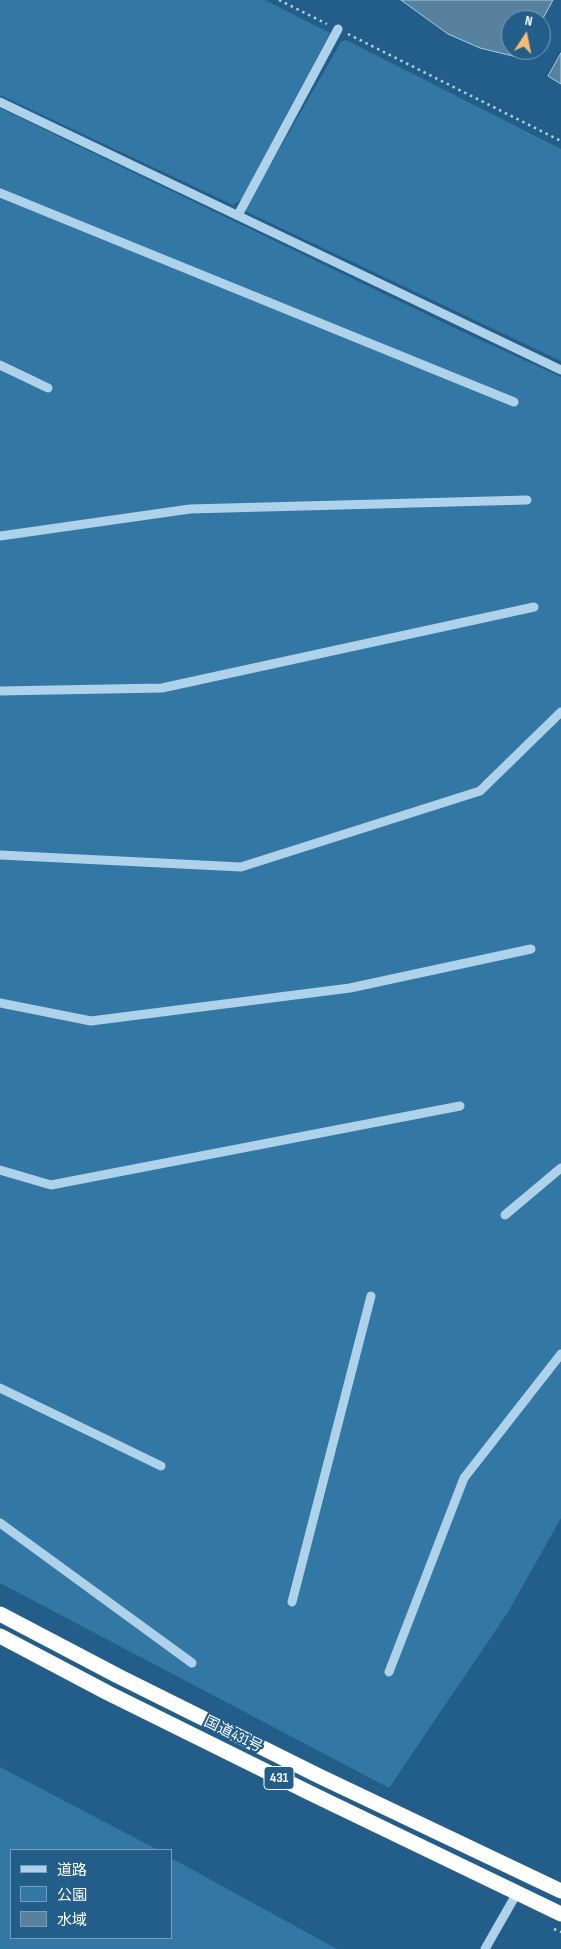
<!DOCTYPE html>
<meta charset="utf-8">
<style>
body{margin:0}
#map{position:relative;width:561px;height:1949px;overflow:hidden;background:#225e89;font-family:"Sofia Sans Condensed","Noto Sans JP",sans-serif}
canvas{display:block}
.legend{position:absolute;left:10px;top:1849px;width:162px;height:90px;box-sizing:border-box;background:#225e89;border:1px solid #7a9eb8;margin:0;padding:6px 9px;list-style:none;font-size:15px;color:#fff}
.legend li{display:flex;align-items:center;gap:10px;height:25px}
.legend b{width:25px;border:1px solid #7a9eb8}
.north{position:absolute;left:501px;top:10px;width:50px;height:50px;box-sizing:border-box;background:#225e89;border:1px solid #7a9eb8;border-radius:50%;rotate:11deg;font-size:14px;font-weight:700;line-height:20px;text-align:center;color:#fff}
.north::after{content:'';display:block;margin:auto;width:18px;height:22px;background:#f6bc70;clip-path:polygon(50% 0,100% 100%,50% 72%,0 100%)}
</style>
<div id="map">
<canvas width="561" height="1949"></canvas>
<ul class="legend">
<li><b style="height:6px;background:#aed2ea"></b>道路</li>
<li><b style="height:14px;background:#3377a4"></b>公園</li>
<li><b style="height:14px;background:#58819e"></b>水域</li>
</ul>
<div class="north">N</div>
</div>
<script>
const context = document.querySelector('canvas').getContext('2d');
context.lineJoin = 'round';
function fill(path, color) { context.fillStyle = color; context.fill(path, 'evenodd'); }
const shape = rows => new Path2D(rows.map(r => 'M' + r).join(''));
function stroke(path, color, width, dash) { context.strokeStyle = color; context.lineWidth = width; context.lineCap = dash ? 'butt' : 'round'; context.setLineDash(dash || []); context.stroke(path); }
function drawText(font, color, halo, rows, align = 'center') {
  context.font = font + ' "Sofia Sans Condensed","Noto Sans JP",sans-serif'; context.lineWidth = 4.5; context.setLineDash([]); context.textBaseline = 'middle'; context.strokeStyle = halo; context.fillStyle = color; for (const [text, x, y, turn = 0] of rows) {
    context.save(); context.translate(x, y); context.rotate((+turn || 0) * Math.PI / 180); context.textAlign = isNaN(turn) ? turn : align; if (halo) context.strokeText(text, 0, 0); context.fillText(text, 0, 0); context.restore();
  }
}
const green = shape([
 [0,0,265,0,330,33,241,200,233,205,0,95],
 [346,40,561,149,561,361,247,212,245,209,341,42],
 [0,108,459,330,561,377,561,1518,508,1612,389,1788,0,1583],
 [0,1767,158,1850,11,1850,11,1938,171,1938,171,1858,337,1949,0,1949]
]);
const water = shape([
 [401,0,553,0,541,22,541,20,511,20,511,50,525,50,521,58,480,48,448,34,401,0],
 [561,53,561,84,548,76,561,53]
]);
const path = shape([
 [279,0,327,24],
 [348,34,561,141],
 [554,1929,561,1932]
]);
const minor = shape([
 [0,102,561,370],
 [0,193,514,402],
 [238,215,338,29],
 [0,365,48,388],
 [0,536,190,509,527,500],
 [0,691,162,688,534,607],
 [0,855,241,867,480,791,561,712],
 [0,1003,91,1021,350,988,531,949],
 [0,1170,51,1185,460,1106],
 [505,1215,561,1168],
 [0,1388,161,1466],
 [0,1523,192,1663],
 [292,1602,371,1296],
 [389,1672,464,1478,561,1354],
 [485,1949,517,1893]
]);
const highway = shape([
 [0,1614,118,1676,319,1776,561,1891],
 [0,1636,108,1693,310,1793,561,1914]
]);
const shields = [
 [279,1778,30]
];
const shieldNames = [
 ["431",279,1778]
];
const streetNames = [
 ["国道431号",233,1735,26]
];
fill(green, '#3377a4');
fill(water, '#58819e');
stroke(water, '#a2cfeb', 1);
stroke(path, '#aed2ea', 2.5, [2.5, 4]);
stroke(minor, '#aed2ea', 9);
stroke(highway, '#fff', 15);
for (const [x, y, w] of shields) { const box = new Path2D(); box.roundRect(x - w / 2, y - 11.5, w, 23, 4); context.fillStyle = '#225e89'; context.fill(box); stroke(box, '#fff', 1); }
drawText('bold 14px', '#fff', null, shieldNames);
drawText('15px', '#fff', '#225e89', streetNames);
</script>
